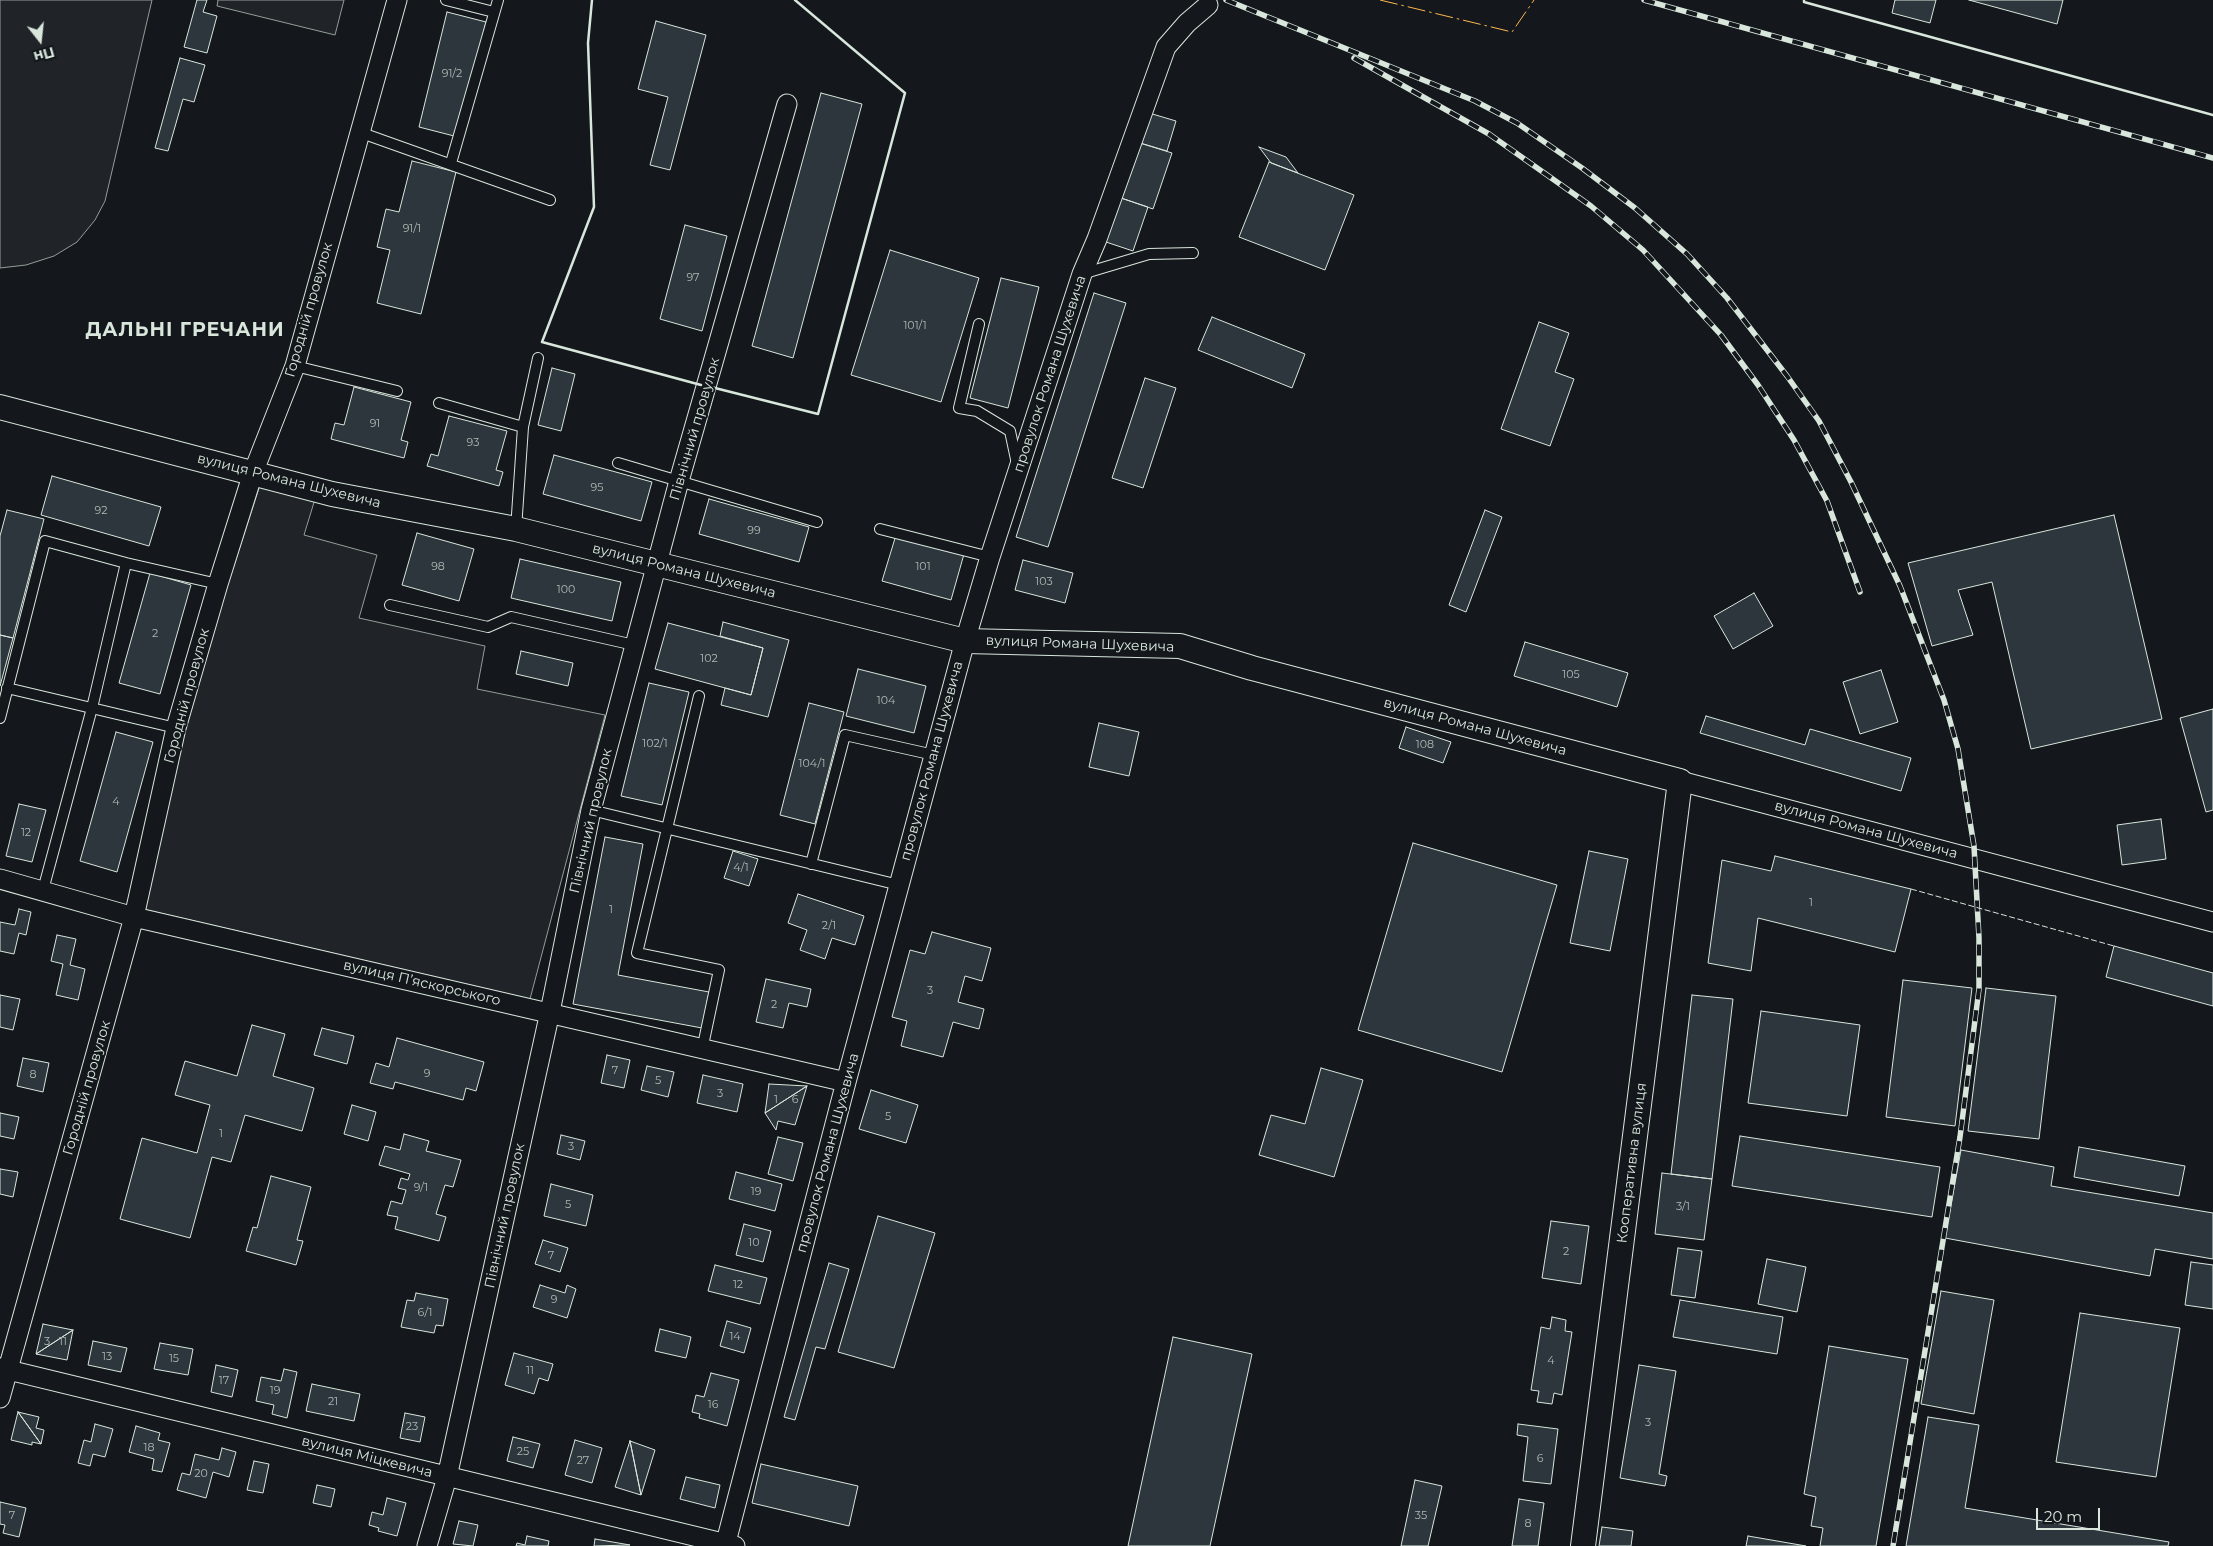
<!DOCTYPE html>
<meta charset="utf-8">
<style>
body{margin:0}
#map{position:relative;width:2213px;height:1546px;overflow:hidden;background:#14181c;font-family:Montserrat,sans-serif}
canvas{display:block}
.north{position:absolute;left:15px;top:15px;width:50px;height:50px;-webkit-text-stroke:4px #14181c;paint-order:stroke;rotate:164deg;font-size:14px;font-weight:700;line-height:20px;text-align:center;color:#d8e6dc}
.north::after{content:'';display:block;margin:auto;width:18px;height:22px;background:#d8e6dc;clip-path:polygon(50% 0,100% 100%,50% 72%,0 100%)}
.scale{position:absolute;left:2036px;top:1508px;width:64px;height:22px;box-sizing:border-box;border:2px solid #d8e6dc;border-top:0;padding-left:6px;font-size:15px;line-height:18px;white-space:nowrap;color:#d8e6dc;-webkit-text-stroke:4px #14181c;paint-order:stroke}
</style>
<div id="map">
<canvas width="2213" height="1546"></canvas>
<div class="north">Пн</div>
<div class="scale">20 m</div>
</div>
<script>
const context = document.querySelector('canvas').getContext('2d');
context.lineJoin = 'round';
function fill(path, color) { context.fillStyle = color; context.fill(path, 'evenodd'); }
const shape = rows => new Path2D(rows.map(r => 'M' + r).join(''));
function stroke(path, color, width, dash) { context.strokeStyle = color; context.lineWidth = width; context.lineCap = dash ? 'butt' : 'round'; context.setLineDash(dash || []); context.stroke(path); }
function drawText(font, color, halo, rows, align = 'center') {
  context.font = font + ' Montserrat,sans-serif'; context.lineWidth = 4; context.setLineDash([]); context.textBaseline = 'middle'; context.strokeStyle = halo; context.fillStyle = color; for (const [text, x, y, turn = 0] of rows) {
    context.save(); context.translate(x, y); context.rotate((+turn || 0) * Math.PI / 180); context.textAlign = isNaN(turn) ? turn : align; if (halo) context.strokeText(text, 0, 0); context.fillText(text, 0, 0); context.restore();
  }
}
const green = shape([
 [0,0,152,0,105,201,95,220,77,242,54,256,26,265,0,268,0,0],
 [218,0,344,0,335,35,217,6,218,0],
 [260,485,315,499,304,535,377,555,359,618,485,646,477,689,605,715,530,999,134,907,227,587,260,485]
]);
const building = shape([
 [197,0,207,0,203,12,217,16,207,53,184,47,197,0],
 [1895,0,1936,0,1930,23,1892,13,1895,0],
 [1969,0,2063,0,2057,24,1969,0],
 [447,12,486,22,458,137,419,127,447,12],
 [656,21,706,35,670,170,650,165,668,97,638,89,656,21],
 [180,58,205,65,194,102,183,99,168,151,155,148,180,58],
 [821,93,862,104,793,358,752,346,821,93],
 [1149,113,1176,121,1167,151,1140,143,1149,113],
 [1140,143,1172,153,1153,209,1121,198,1140,143],
 [1259,147,1286,157,1298,173,1271,163,1259,147],
 [412,161,456,172,421,314,377,303,390,250,377,247,386,209,399,212,412,161],
 [1269,162,1354,195,1325,270,1239,237,1269,162],
 [1121,198,1148,207,1133,251,1106,242,1121,198],
 [685,225,727,236,702,331,660,319,685,225],
 [890,250,979,278,941,402,851,375,890,250],
 [1001,278,1039,287,1008,408,970,398,1001,278],
 [1094,293,1126,303,1048,547,1016,537,1094,293],
 [1212,317,1305,354,1292,388,1198,350,1212,317],
 [1539,322,1569,333,1555,372,1574,379,1550,446,1501,429,1539,322],
 [552,368,575,374,561,431,538,425,552,368],
 [1145,378,1176,388,1143,488,1112,478,1145,378],
 [354,387,411,402,401,440,408,442,404,458,331,439,335,423,344,425,354,387],
 [449,416,507,431,496,470,503,472,499,486,427,466,431,454,438,456,449,416],
 [554,455,652,482,641,521,543,494,554,455],
 [52,476,161,507,149,546,41,515,52,476],
 [709,499,809,527,799,562,699,534,709,499],
 [7,510,44,519,13,638,0,635,0,536,7,510],
 [1485,510,1502,517,1466,612,1449,605,1485,510],
 [2114,515,2162,719,2031,749,1992,582,1958,590,1973,635,1932,646,1908,563,2114,515],
 [417,533,474,549,459,601,402,585,417,533],
 [896,535,964,554,951,600,882,581,896,535],
 [520,559,621,582,612,621,511,598,520,559],
 [1023,560,1073,573,1065,603,1015,590,1023,560],
 [150,573,191,585,160,694,119,683,150,573],
 [1754,593,1773,626,1733,649,1714,616,1754,593],
 [723,622,789,640,768,717,721,705,725,688,751,695,763,648,720,636,723,622],
 [668,623,763,648,751,695,655,669,668,623],
 [0,635,13,638,0,686,0,635],
 [1525,642,1628,673,1617,707,1514,676,1525,642],
 [521,651,573,663,568,686,516,674,521,651],
 [858,669,926,686,914,733,846,716,858,669],
 [1881,670,1898,722,1860,734,1843,682,1881,670],
 [649,683,689,692,662,805,621,796,649,683],
 [809,703,844,712,815,824,780,815,809,703],
 [2213,709,2213,810,2206,812,2180,718,2213,709],
 [1706,716,1805,745,1810,729,1911,758,1901,791,1700,733,1706,716],
 [1099,723,1139,732,1129,776,1089,767,1099,723],
 [1406,727,1451,742,1443,763,1399,748,1406,727],
 [116,732,153,742,117,872,80,861,116,732],
 [19,804,46,810,32,862,6,856,19,804],
 [2161,819,2166,859,2122,865,2117,825,2161,819],
 [605,837,643,844,618,975,709,992,702,1028,573,1004,605,837],
 [1413,843,1557,885,1502,1072,1358,1030,1413,843],
 [733,851,758,859,749,886,724,878,733,851],
 [1589,851,1628,859,1610,951,1570,943,1589,851],
 [1775,856,1911,889,1895,952,1758,918,1751,971,1708,963,1722,860,1771,871,1775,856],
 [798,894,864,916,855,945,832,938,825,959,800,950,807,930,788,923,798,894],
 [19,909,31,912,26,935,19,933,14,954,0,951,0,922,15,925,19,909],
 [932,932,991,948,982,981,965,976,958,1002,984,1009,979,1029,953,1022,943,1057,901,1046,907,1021,892,1017,910,950,925,954,932,932],
 [57,935,76,939,70,965,85,969,78,1000,56,995,63,964,51,961,57,935],
 [2114,946,2213,973,2213,1006,2106,977,2114,946],
 [766,979,811,989,807,1007,789,1003,783,1028,756,1022,766,979],
 [1903,980,1972,988,1955,1126,1886,1117,1903,980],
 [1986,988,2056,996,2039,1139,1968,1131,1986,988],
 [0,995,20,999,13,1030,0,1027,0,995],
 [1692,995,1733,999,1712,1179,1671,1174,1692,995],
 [1761,1011,1860,1025,1847,1116,1748,1103,1761,1011],
 [252,1025,285,1034,273,1076,314,1088,302,1131,245,1115,231,1162,212,1157,190,1238,120,1219,142,1138,197,1153,210,1105,175,1095,185,1061,237,1076,252,1025],
 [322,1028,354,1036,347,1064,314,1055,322,1028],
 [397,1038,484,1062,476,1091,466,1088,463,1100,395,1082,393,1089,370,1083,376,1063,389,1067,397,1038],
 [607,1055,630,1060,624,1088,601,1083,607,1055],
 [23,1058,49,1063,43,1092,17,1086,23,1058],
 [647,1066,674,1072,668,1097,641,1090,647,1066],
 [1321,1068,1363,1080,1334,1177,1259,1155,1271,1115,1305,1124,1321,1068],
 [703,1075,743,1084,737,1112,697,1103,703,1075],
 [769,1084,807,1086,765,1113,769,1084],
 [807,1086,795,1125,778,1121,776,1130,765,1113,807,1086],
 [871,1090,918,1105,906,1143,859,1129,871,1090],
 [352,1105,376,1112,368,1141,344,1134,352,1105],
 [0,1113,19,1117,14,1139,0,1136,0,1113],
 [404,1134,429,1141,426,1151,461,1160,453,1187,445,1185,436,1214,446,1217,439,1241,395,1229,398,1217,387,1215,391,1201,402,1204,406,1190,398,1188,401,1178,408,1180,410,1174,379,1165,385,1146,400,1150,404,1134],
 [561,1135,585,1141,580,1160,557,1154,561,1135],
 [1740,1136,1940,1167,1932,1217,1732,1186,1740,1136],
 [778,1137,803,1143,793,1181,768,1174,778,1137],
 [2079,1147,2185,1166,2179,1196,2074,1177,2079,1147],
 [1961,1150,2054,1167,2051,1186,2213,1213,2213,1259,2155,1249,2150,1276,1945,1238,1961,1150],
 [0,1169,18,1172,13,1197,0,1194,0,1169],
 [736,1172,782,1184,775,1211,729,1199,736,1172],
 [1662,1173,1712,1179,1704,1240,1655,1234,1662,1173],
 [271,1176,311,1187,297,1240,303,1241,296,1265,246,1251,253,1227,257,1228,271,1176],
 [551,1184,593,1195,586,1226,544,1216,551,1184],
 [878,1216,935,1233,894,1368,838,1352,878,1216],
 [1551,1221,1589,1226,1581,1284,1542,1278,1551,1221],
 [744,1224,771,1231,763,1262,736,1255,744,1224],
 [543,1240,568,1248,560,1272,535,1264,543,1240],
 [1678,1248,1702,1251,1695,1298,1671,1295,1678,1248],
 [1767,1259,1806,1267,1797,1312,1758,1304,1767,1259],
 [2191,1262,2213,1265,2213,1309,2185,1305,2191,1262],
 [829,1263,849,1269,825,1349,816,1347,795,1420,784,1417,829,1263],
 [715,1265,767,1278,760,1304,708,1291,715,1265],
 [540,1285,565,1293,567,1285,576,1289,567,1318,533,1307,540,1285],
 [1941,1291,1994,1300,1974,1414,1921,1404,1941,1291],
 [416,1293,448,1299,443,1326,436,1325,434,1333,401,1327,407,1300,414,1301,416,1293],
 [1680,1300,1783,1317,1777,1354,1673,1337,1680,1300],
 [2080,1313,2180,1328,2156,1477,2056,1462,2080,1313],
 [1552,1317,1566,1320,1565,1331,1572,1332,1562,1395,1554,1393,1552,1404,1537,1402,1539,1391,1531,1390,1541,1327,1550,1329,1552,1317],
 [727,1321,751,1328,744,1353,720,1346,727,1321],
 [43,1324,73,1330,36,1354,43,1324],
 [660,1329,691,1337,686,1358,655,1351,660,1329],
 [73,1330,67,1360,36,1354,73,1330],
 [1173,1337,1252,1354,1210,1546,1128,1546,1173,1337],
 [93,1341,127,1348,121,1372,88,1365,93,1341],
 [160,1343,193,1349,188,1375,154,1369,160,1343],
 [1829,1346,1908,1359,1876,1546,1820,1546,1823,1528,1811,1526,1816,1497,1804,1494,1829,1346],
 [514,1353,553,1364,548,1381,539,1378,534,1394,505,1385,514,1353],
 [216,1365,238,1370,232,1397,211,1392,216,1365],
 [1639,1365,1676,1371,1659,1474,1667,1476,1665,1486,1620,1478,1639,1365],
 [284,1369,297,1372,287,1418,272,1414,274,1405,256,1401,261,1377,281,1381,284,1369],
 [711,1373,739,1380,727,1426,699,1418,700,1414,692,1412,696,1395,704,1397,711,1373],
 [312,1384,360,1394,354,1421,306,1411,312,1384],
 [18,1412,41,1444,32,1442,32,1445,11,1440,18,1412],
 [18,1412,39,1417,36,1428,44,1430,41,1444,18,1412],
 [405,1413,425,1417,420,1442,400,1438,405,1413],
 [1928,1417,1979,1425,1965,1508,2169,1542,2168,1546,1906,1546,1928,1417],
 [95,1424,113,1429,105,1457,93,1454,90,1466,78,1463,84,1440,91,1442,95,1424],
 [1518,1424,1558,1429,1551,1484,1523,1481,1528,1437,1517,1435,1518,1424],
 [136,1426,160,1433,158,1440,170,1443,162,1472,152,1470,154,1459,129,1452,136,1426],
 [513,1437,540,1444,533,1468,507,1461,513,1437],
 [575,1440,602,1448,592,1483,565,1475,575,1440],
 [630,1441,641,1495,615,1487,630,1441],
 [630,1441,655,1450,641,1495,630,1441],
 [222,1448,236,1452,229,1477,213,1472,206,1498,177,1490,182,1473,190,1475,195,1454,219,1460,222,1448],
 [254,1461,269,1464,263,1493,247,1490,254,1461],
 [761,1464,858,1486,849,1526,752,1503,761,1464],
 [686,1477,720,1485,715,1508,680,1499,686,1477],
 [1415,1480,1442,1486,1428,1546,1401,1546,1415,1480],
 [317,1485,335,1489,331,1507,313,1503,317,1485],
 [387,1498,406,1503,397,1536,378,1531,379,1528,369,1525,372,1512,383,1515,387,1498],
 [1519,1499,1544,1503,1538,1546,1512,1546,1519,1499],
 [0,1502,26,1508,19,1537,3,1533,5,1525,0,1524,0,1502],
 [459,1521,478,1525,473,1546,453,1544,459,1521],
 [1602,1527,1633,1531,1631,1546,1599,1546,1602,1527],
 [527,1536,549,1541,548,1546,516,1546,517,1543,525,1545,527,1536],
 [1748,1536,1806,1546,1746,1546,1748,1536],
 [595,1539,630,1545,594,1546,595,1539]
]);
const service = shape([
 [446,0,494,12],
 [359,132,550,200],
 [451,163,498,0],
 [1082,274,1149,254,1193,253],
 [979,324,959,408,977,411,1010,431,1017,464],
 [295,366,397,391],
 [439,403,523,427],
 [618,463,817,522],
 [516,529,523,427,538,358],
 [880,529,990,557],
 [390,605,488,627,511,617,634,645],
 [7,688,176,728],
 [699,696,637,953,719,970,702,1050],
 [0,718,45,541,126,563],
 [591,810,899,885],
 [811,864,845,735,934,755],
 [43,890,92,708,126,563,218,584]
]);
const minor = shape([
 [1680,781,2213,922],
 [0,879,134,917,846,1082],
 [0,1368,735,1546],
 [0,1398,134,917,176,728,218,584,253,473,295,366,397,0],
 [427,1546,447,1477,550,1012,591,810,679,481,787,104],
 [725,1546,846,1082,965,641,990,557,1082,274,1097,239,1166,47,1187,23,1208,5]
]);
const tertiary = shape([
 [0,407,332,494,516,529,965,641,1180,646,1252,668,1680,781,1583,1546]
]);
const rail = shape([
 [1226,0,1475,101,1517,123,1582,168,1635,208,1687,254,1727,298,1787,376,1819,421,1851,482,1900,586,1944,700,1958,749,1974,846,1979,938,1979,989,1960,1137,1893,1546],
 [1644,0,2213,158],
 [1354,58,1489,134,1591,206,1643,250,1721,335,1758,385,1794,440,1827,501,1860,592]
]);
const fence = shape([
 [1911,889,2114,946]
]);
const wall = shape([
 [592,0,588,43,594,207,542,342,701,385],
 [1804,0,1804,2,2213,115],
 [711,387,818,414,905,93,795,0]
]);
const power = shape([
 [1380,0,1512,32,1534,0]
]);
const numberNames = [
 ["91/2",452,74],
 ["91/1",412,229],
 ["97",693,278],
 ["101/1",915,326],
 ["91",375,424],
 ["93",473,443],
 ["95",597,488],
 ["92",101,511],
 ["99",754,531],
 ["98",438,567],
 ["101",923,567],
 ["103",1044,582],
 ["100",566,590],
 ["2",155,634],
 ["102",709,659],
 ["105",1571,675],
 ["104",886,701],
 ["102/1",655,744],
 ["108",1425,745],
 ["104/1",812,764],
 ["4",116,802],
 ["12",26,833],
 ["4/1",741,868],
 ["1",1811,903],
 ["1",611,910],
 ["2/1",829,926],
 ["3",930,991],
 ["2",774,1005],
 ["7",615,1071],
 ["9",427,1074],
 ["8",33,1075],
 ["5",658,1081],
 ["3",720,1094],
 ["1",776,1100],
 ["6",795,1100],
 ["5",888,1117],
 ["1",221,1134],
 ["3",571,1147],
 ["9/1",421,1188],
 ["19",756,1192],
 ["5",568,1205],
 ["3/1",1683,1207],
 ["10",754,1243],
 ["2",1566,1252],
 ["7",551,1256],
 ["12",738,1285],
 ["9",554,1300],
 ["6/1",425,1313],
 ["14",735,1337],
 ["3",47,1342],
 ["11",63,1342],
 ["13",107,1357],
 ["15",174,1359],
 ["4",1551,1361],
 ["11",530,1371],
 ["17",224,1381],
 ["19",275,1391],
 ["21",333,1402],
 ["16",713,1405],
 ["3",1648,1423],
 ["23",412,1427],
 ["18",149,1448],
 ["25",523,1452],
 ["6",1540,1459],
 ["27",583,1461],
 ["20",201,1474],
 ["7",12,1516],
 ["35",1421,1516],
 ["8",1528,1524]
];
const streetNames = [
 ["Городній провулок",309,310,-74],
 ["провулок Романа Шухевича",1050,374,-72],
 ["Північний провулок",695,429,-74],
 ["вулиця Романа Шухевича",289,481,14],
 ["вулиця Романа Шухевича",684,571,14],
 ["вулиця Романа Шухевича",1080,644,2],
 ["Городній провулок",187,696,-75],
 ["вулиця Романа Шухевича",1475,727,15],
 ["провулок Романа Шухевича",932,761,-75],
 ["Північний провулок",591,821,-77],
 ["вулиця Романа Шухевича",1866,830,15],
 ["вулиця Пʼяскорського",422,983,13],
 ["Городній провулок",87,1088,-74],
 ["провулок Романа Шухевича",828,1153,-75],
 ["Кооперативна вулиця",1632,1163,-83],
 ["Північний провулок",505,1216,-78],
 ["вулиця Міцкевича",367,1457,14]
];
const districtNames = [
 ["ДАЛЬНІ ГРЕЧАНИ",185,330]
];
fill(green, '#202428');
stroke(green, '#939e99', 1);
fill(building, '#2c363c');
stroke(building, '#d8e6dc', 1);
stroke(service, '#d8e6dc', 12);
stroke(minor, '#d8e6dc', 21);
stroke(tertiary, '#d8e6dc', 26);
stroke(service, '#14181c', 10);
stroke(minor, '#14181c', 19);
stroke(tertiary, '#14181c', 24);
stroke(rail, '#d8e6dc', 5.5);
stroke(rail, '#14181c', 4, [11]);
stroke(fence, '#d8e6dc', 1, [6, 2.5]);
stroke(wall, '#d8e6dc', 2.5);
stroke(power, '#ffb74d', 1, [18, 4, 2.5, 4]);
drawText('11px', '#adbab4', null, numberNames);
drawText('14px', '#d8e6dc', '#14181c', streetNames);
context.letterSpacing = '1px';
drawText('bold 19px', '#d8e6dc', '#14181c', districtNames);
context.letterSpacing = '0px';
</script>
